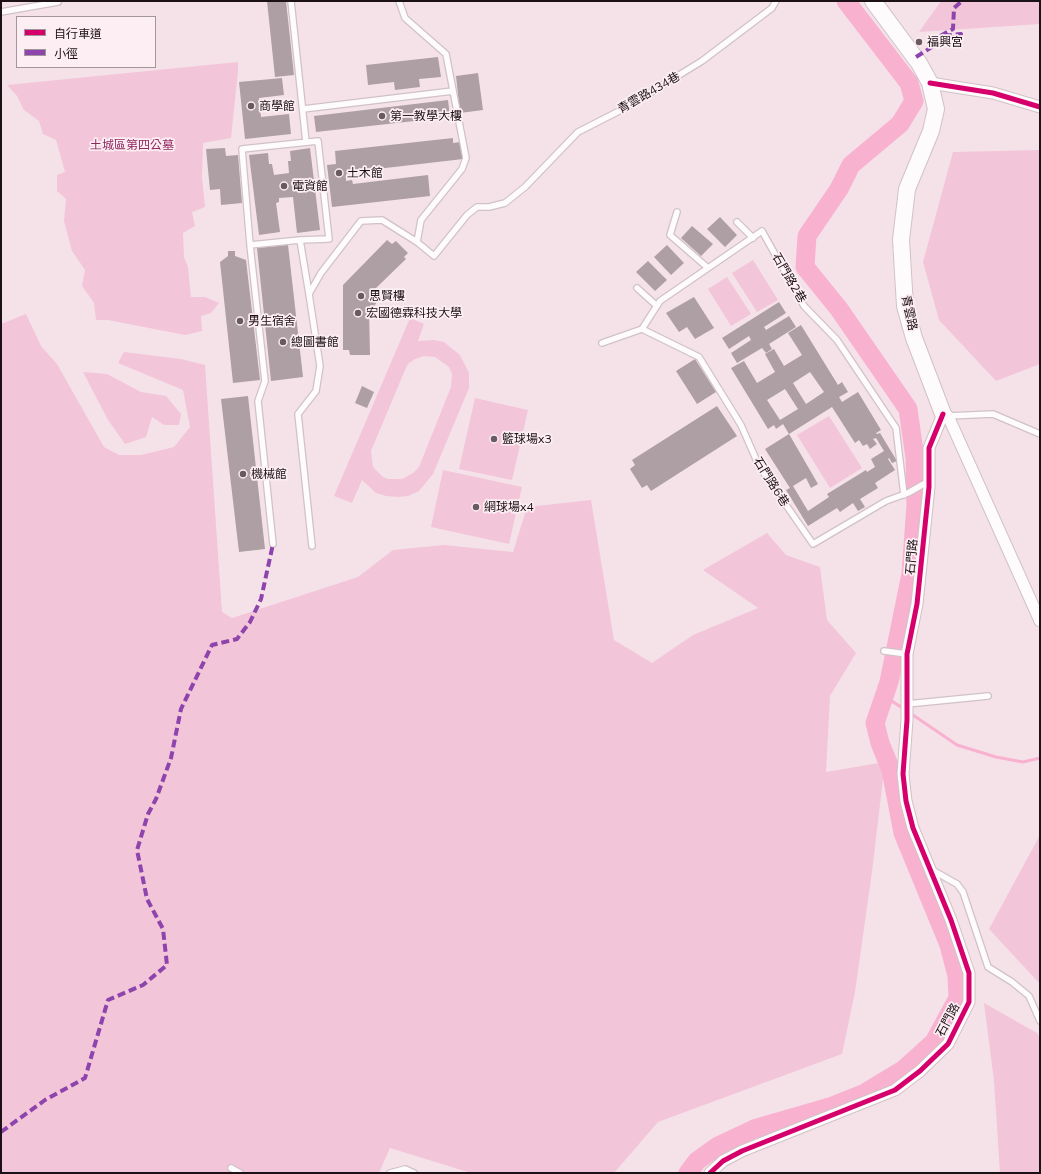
<!DOCTYPE html>
<meta charset="utf-8">
<style>
body{margin:0}
#map{position:relative;width:1041px;height:1174px;overflow:hidden;background:#f5e2e9;font-family:Mulish,"Noto Sans TC",sans-serif}
canvas{display:block}
.frame{position:absolute;inset:0;border:2px solid #1c1116;pointer-events:none}
.legend{position:absolute;left:16px;top:16px;width:140px;height:52px;box-sizing:border-box;background:#fceef3;border:1px solid #a2969b;margin:0;padding:5px 7px;list-style:none;font-size:12px;color:#1c1116}
.legend li{display:flex;align-items:center;gap:8px;height:20px}
.legend b{width:20px;border:1px solid #a2969b}
</style>
<div id="map">
<canvas width="1041" height="1174"></canvas>
<div class="frame"></div>
<ul class="legend">
<li><b style="height:5px;background:#d6006c"></b>自行車道</li>
<li><b style="height:5px;background:#8e44ad"></b>小徑</li>
</ul>
</div>
<script>
const context = document.querySelector('canvas').getContext('2d');
context.lineJoin = 'round';
function fill(path, color) { context.fillStyle = color; context.fill(path, 'evenodd'); }
const shape = rows => new Path2D(rows.map(r => 'M' + r).join(''));
function stroke(path, color, width, dash) { context.strokeStyle = color; context.lineWidth = width; context.lineCap = dash ? 'butt' : 'round'; context.setLineDash(dash || []); context.stroke(path); }
function drawText(font, color, halo, rows, align = 'center') {
  context.font = font + ' Mulish,"Noto Sans TC",sans-serif'; context.lineWidth = 3.5; context.setLineDash([]); context.textBaseline = 'middle'; context.strokeStyle = halo; context.fillStyle = color; for (const [text, x, y, turn = 0] of rows) {
    context.save(); context.translate(x, y); context.rotate((+turn || 0) * Math.PI / 180); context.textAlign = isNaN(turn) ? turn : align; if (halo) context.strokeText(text, 0, 0); context.fillText(text, 0, 0); context.restore();
  }
}
const green = shape([
 [941,1,1040,1,1040,24,919,32],
 [238,62,238,71,231,138,203,143,202,177,205,207,192,212,195,226,183,233,184,257,188,267,191,297,205,297,219,303,211,313,201,316,202,331,185,335,108,320,96,320,94,303,82,286,85,270,72,251,64,221,66,199,57,191,57,175,65,172,56,140,43,134,39,121,24,110,17,96,7,85],
 [1040,150,1040,364,996,381,939,320,923,262,953,152],
 [753,260,778,300,757,312,732,273],
 [727,277,751,314,731,326,708,289],
 [26,314,41,346,57,364,104,447,119,455,141,455,174,447,190,427,183,390,118,363,124,352,181,359,205,365,222,612,232,618,358,577,393,550,444,545,513,552,527,507,591,500,614,640,652,663,693,635,758,608,703,570,767,533,786,555,820,567,827,620,856,653,830,696,826,772,885,762,872,872,855,992,842,1054,658,1122,614,1173,471,1173,390,1148,379,1173,1,1173,1,324],
 [410,318,424,324,418,341,434,340,444,342,460,355,469,373,469,388,433,474,419,491,408,496,398,497,386,496,376,493,362,480,352,503,334,496],
 [424,356,435,357,449,367,452,374,451,387,419,467,413,473,402,479,388,479,383,477,373,467,371,451,405,370,408,364,415,359],
 [83,372,107,374,141,392,166,396,181,414,179,425,164,425,152,417,146,437,125,444,108,420],
 [475,398,528,410,512,480,459,469],
 [829,416,862,468,830,488,797,435],
 [443,470,522,487,509,544,431,527],
 [1040,835,1040,984,989,929],
 [984,1003,1037,1033,1040,1038,1040,1173,1000,1173,994,1081]
]);
const stream = shape([
 [884,696,904,709],
 [910,713,957,745,996,757,1023,762,1040,758]
]);
const river = shape([
 [688,1173,697,1161,718,1146,754,1129,830,1107,865,1093,903,1070,934,1042,958,998,957,976,949,945,903,833,891,770,880,743,875,723,889,682,911,574,916,505,915,458,908,409,839,309,805,267,807,236,839,189,851,165,900,124,914,101,909,83,846,1]
]);
const building = shape([
 [267,1,286,1,294,75,275,77],
 [438,57,441,77,419,79,420,87,395,90,394,82,368,85,366,65],
 [478,73,483,110,460,113,456,76],
 [282,78,284,95,259,98,261,117,289,114,291,134,245,139,239,82],
 [448,100,450,117,316,132,314,116],
 [453,138,453,143,460,142,463,159,351,172,351,173,346,174,346,181,352,180,353,184,428,175,430,196,332,207,327,165,336,164,335,151],
 [225,148,226,156,238,155,242,203,221,205,220,189,210,190,206,149],
 [310,148,320,230,297,233,293,197,279,198,279,202,276,203,280,232,259,235,249,155,268,153,269,164,272,164,274,175,289,173,288,161,291,161,290,151],
 [720,217,737,235,725,247,707,229],
 [692,226,713,244,701,256,681,238],
 [387,240,392,244,396,241,408,253,404,257,406,259,375,289,379,293,380,298,374,306,369,308,370,355,350,355,349,350,343,350,343,285],
 [288,245,303,377,271,381,257,248],
 [667,245,684,263,671,275,654,257],
 [228,251,235,251,235,256,246,260,260,380,233,383,220,262,228,256],
 [648,261,667,280,655,291,636,272],
 [694,297,714,328,695,339,687,327,679,332,666,313],
 [779,302,786,313,764,327,766,330,789,316,796,327,769,344,772,349,766,353,762,348,737,363,731,353,751,340,749,336,729,349,722,338],
 [801,325,838,385,842,382,848,392,839,397,842,402,858,392,881,430,876,433,877,434,880,433,897,461,892,463,889,458,888,459,895,470,875,483,878,488,860,499,865,507,858,511,853,503,840,512,837,508,808,526,786,490,790,488,765,449,789,434,783,424,776,429,774,425,768,429,731,368,744,361,757,383,775,372,765,354,774,349,784,366,802,355,788,333],
 [810,372,824,392,806,404,793,383],
 [785,389,798,409,780,420,767,400],
 [832,407,855,443,859,440,863,446,867,444,870,449,877,444,873,439,876,438,884,451,871,459,875,467,867,472,866,470,827,494,829,497,808,511,793,486,806,478,811,488,818,484,789,434],
 [695,359,716,392,697,404,676,371],
 [362,386,374,392,367,408,355,403],
 [248,396,265,549,239,552,221,399],
 [717,406,737,436,651,491,647,485,642,488,630,469,635,465,632,460]
]);
const lane = shape([
 [291,1,306,142],
 [399,1,405,18,446,54,466,158,462,169,421,220,417,242],
 [1,12,58,2],
 [303,109,453,91],
 [677,212,670,235,708,268],
 [737,222,753,238],
 [300,240,250,245,242,149,318,141,329,239,300,240,309,294],
 [250,245,265,381,258,401,273,544],
 [637,288,657,306],
 [642,329,699,357,741,425,759,466,813,544,886,501,908,493,929,481],
 [602,343,642,329,660,301,762,231,804,306,837,340,896,428,904,495],
 [948,416,993,414,1040,434],
 [312,546,298,414,316,391,320,366,309,294,321,273,361,221,382,220,417,242,434,256,467,215,477,207,489,207,505,203,525,187,578,132,627,107,702,61,772,8,776,1],
 [884,651,907,654],
 [907,704,988,696],
 [932,870,957,884,963,892,988,967,1012,982,1029,996,1040,1021],
 [231,1168,240,1173],
 [390,1173,405,1169,414,1173]
]);
const street = shape([
 [930,83,993,93,1040,107],
 [710,1173,723,1161,742,1151,895,1090,920,1071,948,1044,969,1002,969,973,951,920,913,828,906,801,903,774,907,720,907,654,917,604,929,487,929,448,943,414,948,416,1040,621]
]);
const secondary = shape([
 [873,1,919,63,930,83,936,109,931,131,907,189,901,240,905,306,914,338,943,414]
]);
const quiet = shape([
 [916,57,935,45,961,34,940,36,953,29,954,8,962,1],
 [1,1132,45,1100,85,1078,108,1000,143,985,167,965,163,929,147,899,137,850,148,814,156,799,171,758,181,709,212,645,237,639,250,622,261,599,273,544]
]);
const cycleway = shape([
 [930,83,993,93,1040,107],
 [710,1173,723,1161,742,1151,895,1090,920,1071,948,1044,969,1002,969,973,951,920,913,828,906,801,903,774,907,720,907,654,917,604,929,487,929,448,943,414]
]);
const markers = [
 [919,42,4,"#685a60"],
 [251,106,4,"#685a60"],
 [382,116,4,"#685a60"],
 [339,173,4,"#685a60"],
 [284,186,4,"#685a60"],
 [361,296,4,"#685a60"],
 [358,313,4,"#685a60"],
 [240,321,4,"#685a60"],
 [283,342,4,"#685a60"],
 [494,439,4,"#685a60"],
 [243,474,4,"#685a60"],
 [476,507,4,"#685a60"]
];
const poiNames = [
 ["福興宮",927,42],
 ["商學館",259,106],
 ["第一教學大樓",390,116],
 ["土木館",347,173],
 ["電資館",292,186],
 ["思賢樓",369,296],
 ["宏國德霖科技大學",366,313],
 ["男生宿舍",248,321],
 ["總圖書館",291,342],
 ["籃球場x3",502,439],
 ["機械館",251,474],
 ["網球場x4",484,507]
];
const streetNames = [
 ["青雲路434巷",649,93,-30],
 ["石門路2巷",789,278,60],
 ["青雲路",909,313,78],
 ["石門路6巷",771,482,58],
 ["石門路",912,557,-85],
 ["石門路",948,1020,-62]
];
const parkNames = [
 ["土城區第四公墓",132,145]
];
fill(green, '#f3c5d8');
stroke(stream, '#f9b1d0', 3);
stroke(river, '#f9b1d0', 19);
fill(building, '#ad9fa4');
stroke(lane, '#d0c2c7', 8);
stroke(street, '#d0c2c7', 13);
stroke(secondary, '#d0c2c7', 18);
stroke(lane, '#fefbfc', 5.5);
stroke(street, '#fefbfc', 11);
stroke(secondary, '#fefbfc', 16);
stroke(quiet, '#8e44ad', 4, [8, 4]);
stroke(cycleway, '#d6006c', 5);
for (const [x, y, r, color] of markers) { const dot = new Path2D(); dot.arc(x, y, r, 0, 2 * Math.PI); context.fillStyle = color; context.fill(dot); stroke(dot, '#fceef3', 1.5); }
drawText('12px', '#1c1116', '#fceef3', poiNames, 'left');
drawText('12px', '#1c1116', '#fceef3', streetNames);
drawText('12px', '#91255e', '#fceef3', parkNames);
</script>
